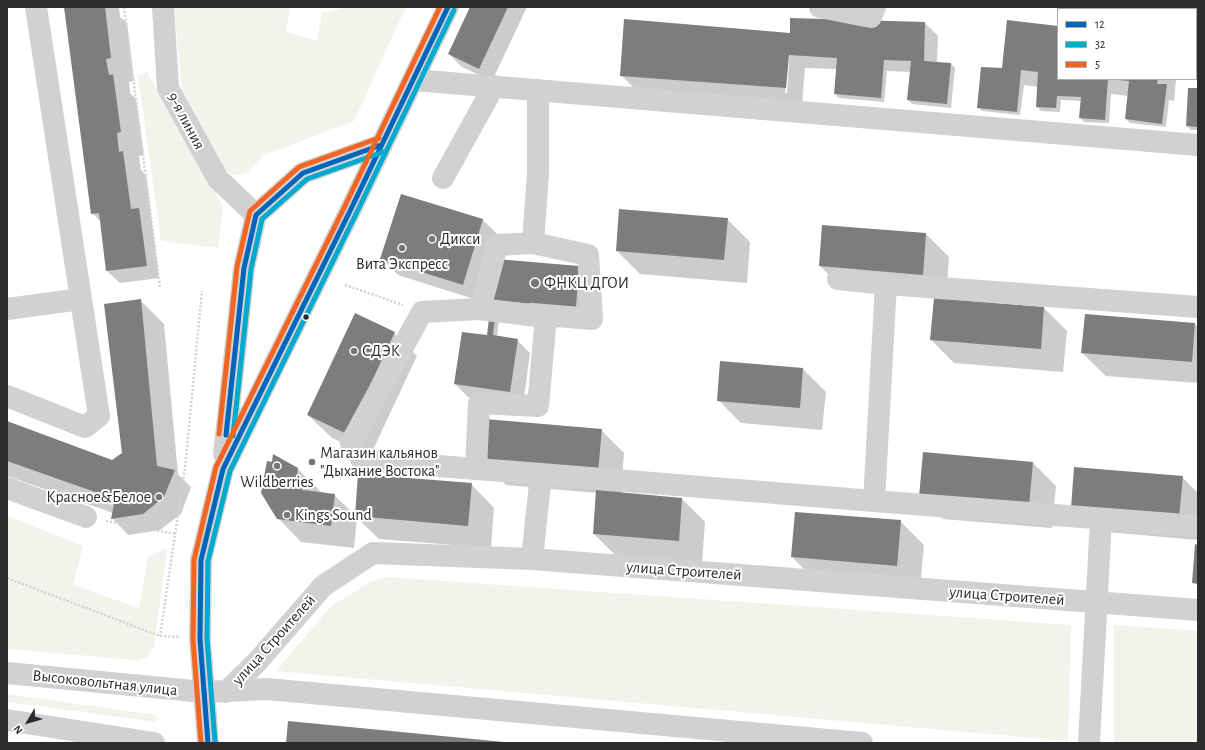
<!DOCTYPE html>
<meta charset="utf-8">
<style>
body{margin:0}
#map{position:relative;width:1205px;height:750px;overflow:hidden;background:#fff;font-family:"Alegreya Sans",sans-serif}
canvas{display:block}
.frame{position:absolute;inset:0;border:8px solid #2c2c2c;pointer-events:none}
.legend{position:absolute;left:1057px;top:8px;width:140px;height:72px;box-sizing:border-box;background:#fff;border:1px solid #ababab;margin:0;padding:5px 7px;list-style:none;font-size:12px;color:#2c2c2c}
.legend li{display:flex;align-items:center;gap:8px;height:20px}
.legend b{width:20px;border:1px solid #ababab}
.north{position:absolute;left:8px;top:702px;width:40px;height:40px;-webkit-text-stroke:3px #fff;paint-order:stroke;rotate:232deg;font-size:11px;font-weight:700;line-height:16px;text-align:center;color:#2c2c2c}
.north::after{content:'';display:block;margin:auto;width:14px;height:18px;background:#2c2c2c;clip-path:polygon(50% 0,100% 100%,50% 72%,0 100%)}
</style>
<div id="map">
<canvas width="1205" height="750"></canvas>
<div class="frame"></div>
<ul class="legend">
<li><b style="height:5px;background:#0065bd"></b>12</li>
<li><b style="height:5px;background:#00a9ce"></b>32</li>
<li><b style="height:5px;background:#f26522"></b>5</li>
</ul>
<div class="north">N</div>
</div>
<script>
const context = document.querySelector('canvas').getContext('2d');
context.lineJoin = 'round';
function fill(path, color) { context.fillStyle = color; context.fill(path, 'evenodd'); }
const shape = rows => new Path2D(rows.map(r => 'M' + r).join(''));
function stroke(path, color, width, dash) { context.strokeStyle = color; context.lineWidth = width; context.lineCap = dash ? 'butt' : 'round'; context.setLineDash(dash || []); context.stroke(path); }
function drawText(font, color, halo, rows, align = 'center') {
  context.font = font + ' "Alegreya Sans",sans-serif'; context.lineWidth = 4; context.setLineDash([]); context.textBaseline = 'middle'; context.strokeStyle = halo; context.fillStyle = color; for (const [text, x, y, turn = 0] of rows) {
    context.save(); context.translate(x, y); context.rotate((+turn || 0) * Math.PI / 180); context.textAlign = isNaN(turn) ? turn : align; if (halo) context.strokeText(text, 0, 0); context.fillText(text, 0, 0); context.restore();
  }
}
const green = shape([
 [174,7,290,7,286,32,317,41,322,13,349,7,406,7,354,121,264,155,246,174,232,175,219,166,182,89],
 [147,72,223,206,218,248,161,241,138,75],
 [7,516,83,546,73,585,139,608,148,557,167,548,154,647,147,657,137,660,7,649],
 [386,577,1071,625,1068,741,276,671,331,606,355,592,369,582],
 [1114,625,1198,631,1198,743,1114,743],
 [7,694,156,715,157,722,7,702]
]);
const shadow = shape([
 [65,7,119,7,120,17,127,23,134,81,129,82,130,93,136,99,144,155,139,156,141,170,146,175,159,278,120,283,107,271,101,222,92,213],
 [472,7,527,7,492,81,462,67,449,54],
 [791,19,925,23,938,36,937,63,951,64,955,68,951,108,912,104,908,100,911,72,887,71,884,102,839,98,835,94,837,69,805,68,802,104,638,92,621,75,791,34],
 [788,48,790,48,787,93,785,93],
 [1058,27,1058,79,1176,79,1174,101,1169,100,1166,127,1130,123,1126,119,1128,96,1111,94,1109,123,1084,122,1080,118,1081,101,1061,100,1060,112,1041,111,1037,107,1038,87,1024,85,1020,115,982,111,978,107,1005,70],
 [1198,89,1198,130,1191,130,1187,126],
 [402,195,483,220,500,237,480,301,398,275,382,259],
 [727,219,750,242,747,283,640,274,617,251],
 [926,234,949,257,946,297,843,289,820,266],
 [496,260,579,267,588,320,500,308,497,337,517,340,530,353,523,405,468,397,455,384,490,337],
 [140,300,164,324,178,474,191,487,181,514,160,530,128,535,112,518,113,513,7,476,7,423,113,462,123,453],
 [1044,308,1067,331,1063,372,954,363,931,340],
 [1195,324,1198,327,1198,383,1106,376,1082,353],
 [394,333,417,356,370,456,332,438,308,415],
 [803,369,826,392,822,430,741,423,718,400],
 [601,430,624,453,621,494,682,499,705,522,702,564,617,557,594,534,597,493,506,485,483,462],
 [1032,462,1056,486,1052,528,943,519,920,496],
 [298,469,321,492,334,495,356,516,359,475,471,484,494,508,491,548,379,539,357,518,354,548,301,542,278,518],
 [1182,477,1198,493,1198,540,1095,531],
 [900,521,924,545,920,588,815,580,792,557]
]);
const building = shape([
 [64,7,105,7,111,58,106,59,109,75,113,74,121,132,117,133,119,152,123,151,131,209,139,208,147,266,106,271,99,213,91,214],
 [470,7,508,7,479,69,448,54],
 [790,18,925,22,924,61,951,63,947,104,907,100,911,61,884,60,881,98,834,94,837,58,789,55,786,88,620,76,624,19,790,33],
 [1007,20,1058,26,1058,79,1108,79,1105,120,1079,118,1081,97,1057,96,1056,108,1036,107,1038,72,1021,70,1017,112,977,108,981,67,1002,68],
 [1119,79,1158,79,1157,84,1167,84,1162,124,1125,119,1129,81,1119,80],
 [1188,88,1198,88,1198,127,1186,126],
 [401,194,483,219,463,285,380,259],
 [619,209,728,218,724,260,616,251],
 [822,225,926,233,923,275,819,266],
 [496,259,579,266,576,307,497,301,493,335,518,339,510,392,454,384,462,332,487,335],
 [934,298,1044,307,1041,349,930,340],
 [141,299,157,466,175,470,164,497,143,514,111,519,115,499,7,461,7,421,112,460,122,453,104,304],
 [355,313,395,332,347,434,307,415],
 [1085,314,1195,323,1192,362,1081,353],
 [720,361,803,368,800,408,717,401],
 [485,419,602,429,598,472,482,462],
 [923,452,1033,462,1029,506,919,497],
 [273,454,298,468,297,476,302,490,335,494,331,526,277,519,261,493,267,461,272,462],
 [1074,467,1183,476,1179,517,1071,508],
 [358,474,472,483,468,526,355,516],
 [596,490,682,498,679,541,593,534],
 [795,512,901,520,897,566,791,557],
 [1195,544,1198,545,1198,584,1192,583],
 [288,721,504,742,504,743,286,743]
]);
const path = shape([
 [124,7,160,288],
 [345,285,403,305],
 [106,521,175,534,160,636],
 [175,534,185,468,202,291],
 [7,578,160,636,180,637]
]);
const minor = shape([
 [163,7,168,88,218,179,256,215],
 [820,7,871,17,875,7],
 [414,80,1198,145],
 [443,178,494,86],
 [838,279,886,284],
 [1198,307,886,284,874,501,1198,526],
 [7,309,81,299],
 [494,311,480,309,497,245,533,243,538,173,538,90],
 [532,314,592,319,588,255,533,243],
 [7,396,85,427,99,416,36,7],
 [224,454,244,268,256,215,303,173,381,145],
 [476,469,479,403,538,406,546,317,480,309,422,312,351,443,362,460,541,474,532,559],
 [541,474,874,501],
 [7,488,86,517],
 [7,673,204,692,266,689,862,743],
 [226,692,257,662,323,586,373,553,532,559,1198,610],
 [7,720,154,743],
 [208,743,200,639,201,560,223,469,350,211,448,7],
 [1089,743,1101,519]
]);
const bus1 = shape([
 [226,435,244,268,256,215,303,173,381,145],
 [208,743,200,639,201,560,223,469,350,211,448,7]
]);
const bus2 = shape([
 [233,436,251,269,262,219,307,179,383,152],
 [215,742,207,639,208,561,230,471,356,214,454,10]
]);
const bus3 = shape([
 [219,434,237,267,250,211,299,167,379,138],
 [201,743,193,640,194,560,216,467,344,208,440,7]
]);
const markers = [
 [432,239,4,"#767676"],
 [402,248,4,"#767676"],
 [535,283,5,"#767676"],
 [306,317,3.5,"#2c2c2c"],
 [354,351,4,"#767676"],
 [312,462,4,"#767676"],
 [277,466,4,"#767676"],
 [159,497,4,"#767676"],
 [287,515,4,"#767676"]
];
const streetNames = [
 ["9-я линия",186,121,62],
 ["улица Строителей",684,571,4],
 ["улица Строителей",1007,596,4],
 ["улица Строителей",274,640,-48],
 ["Высоковольтная улица",105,683,6]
];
const poiNames = [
 ["Дикси",440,239],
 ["Вита Экспресс",402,264,"center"],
 ["ФНКЦ ДГОИ",544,283],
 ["СДЭК",362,351],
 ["Магазин кальянов",320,453],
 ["\"Дыхание Востока\"",320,471],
 ["Wildberries",277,482,"center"],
 ["Красное&Белое",151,497,"right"],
 ["Kings Sound",295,515]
];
fill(green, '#f0f4ea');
fill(shadow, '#0003');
fill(building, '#7d7d7d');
stroke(path, '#d1d1d1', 2.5, [2, 2]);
stroke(minor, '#d1d1d1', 22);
stroke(bus1, '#0065bd', 5);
stroke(bus2, '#00a9ce', 5);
stroke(bus3, '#f26522', 5);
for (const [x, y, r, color] of markers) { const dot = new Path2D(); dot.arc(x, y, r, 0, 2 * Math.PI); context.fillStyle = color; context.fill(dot); stroke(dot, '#fff', 1.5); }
drawText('16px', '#2c2c2c', '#fff', streetNames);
drawText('16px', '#2c2c2c', '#fff', poiNames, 'left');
</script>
